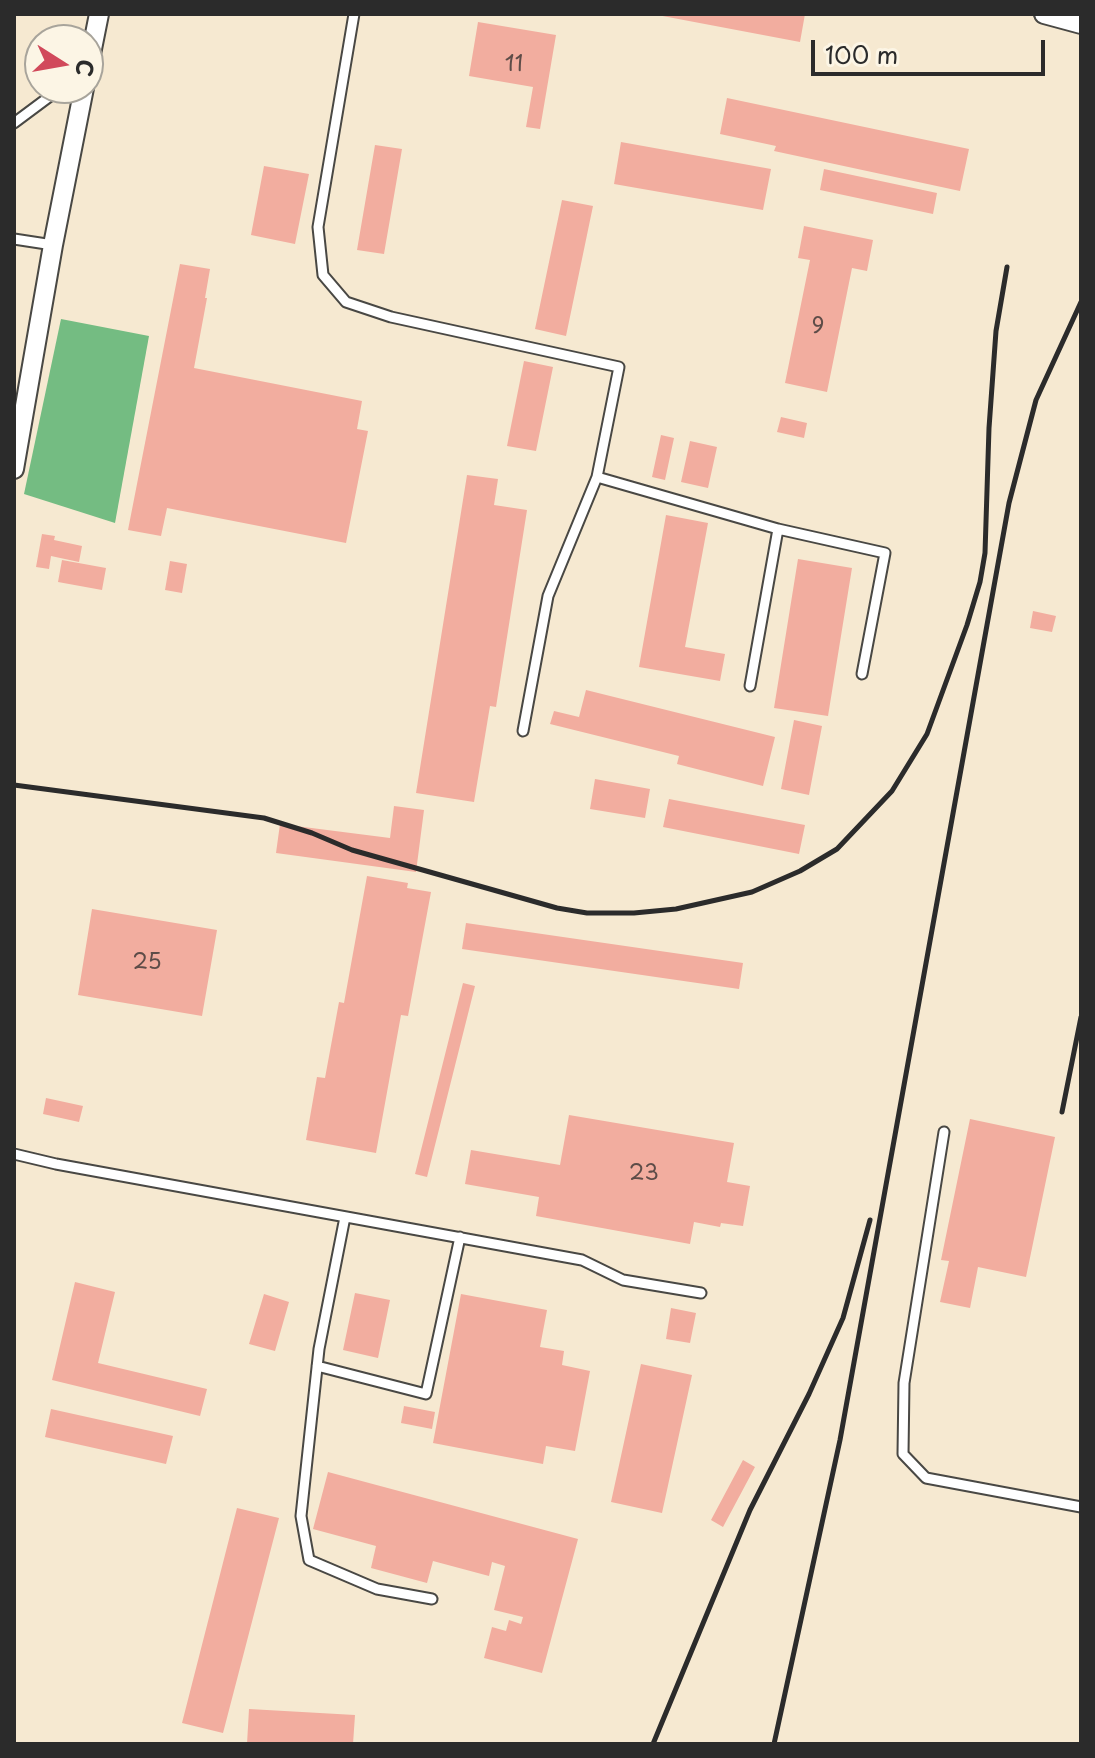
<!DOCTYPE html>
<meta charset="utf-8">
<style>
body{margin:0}
#map{position:relative;width:1095px;height:1758px;overflow:hidden;background:#f6e9d1;font-family:"Playpen Sans",sans-serif}
canvas{display:block}
.frame{position:absolute;inset:0;border:16px solid #2b2b2b;pointer-events:none}
.north{position:absolute;left:24px;top:24px;width:80px;height:80px;box-sizing:border-box;background:#fcf5e5;border:2px solid #a8a49b;border-radius:50%;rotate:101deg;font-size:22px;font-weight:700;line-height:32px;text-align:center;color:#2b2b2b}
.north::after{content:'';display:block;margin:auto;width:28px;height:36px;background:#d1495b;clip-path:polygon(50% 0,100% 100%,50% 72%,0 100%)}
.scale{position:absolute;left:811px;top:40px;width:234px;height:36px;box-sizing:border-box;border:4px solid #2b2b2b;border-top:0;padding-left:10px;font-size:24px;line-height:28px;white-space:nowrap;color:#2b2b2b;-webkit-text-stroke:6px #fcf5e5;paint-order:stroke}
</style>
<div id="map">
<canvas width="1095" height="1758"></canvas>
<div class="frame"></div>
<div class="north">С</div>
<div class="scale">100 m</div>
</div>
<script>
const context = document.querySelector('canvas').getContext('2d');
context.lineJoin = 'round';
function fill(path, color) { context.fillStyle = color; context.fill(path, 'evenodd'); }
const shape = rows => new Path2D(rows.map(r => 'M' + r).join(''));
function stroke(path, color, width, dash) { context.strokeStyle = color; context.lineWidth = width; context.lineCap = dash ? 'butt' : 'round'; context.setLineDash(dash || []); context.stroke(path); }
function drawText(font, color, halo, rows, align = 'center') {
  context.font = font + ' "Playpen Sans",sans-serif'; context.lineWidth = 6; context.setLineDash([]); context.textBaseline = 'middle'; context.strokeStyle = halo; context.fillStyle = color; for (const [text, x, y, turn = 0] of rows) {
    context.save(); context.translate(x, y); context.rotate((+turn || 0) * Math.PI / 180); context.textAlign = isNaN(turn) ? turn : align; if (halo) context.strokeText(text, 0, 0); context.fillText(text, 0, 0); context.restore();
  }
}
const forest = shape([
 [61,319,149,336,115,523,24,494]
]);
const building = shape([
 [652,14,805,14,800,42],
 [478,22,556,35,540,129,526,127,533,87,469,76],
 [727,98,969,149,960,191,774,151,776,146,720,134],
 [621,142,771,169,763,210,614,184],
 [375,145,402,149,384,254,357,250],
 [264,166,309,174,295,244,251,235],
 [824,169,937,193,933,214,820,190],
 [562,200,593,206,566,336,535,329],
 [804,226,873,240,867,271,852,268,827,392,785,383,810,260,798,258],
 [180,264,210,269,205,298,207,298,194,368,362,401,357,429,368,431,346,543,167,508,161,536,128,530],
 [524,361,553,367,536,451,507,446],
 [781,417,807,423,804,438,777,432],
 [661,435,674,438,665,480,652,477],
 [690,441,717,447,708,488,681,482],
 [467,475,498,479,494,505,527,510,496,707,490,706,474,802,416,793],
 [666,515,708,523,685,647,725,654,720,681,639,667],
 [42,534,55,536,54,540,82,546,79,562,51,556,49,569,36,567],
 [798,559,852,568,828,716,774,708],
 [62,560,106,568,102,590,58,582],
 [170,561,187,564,182,593,165,590],
 [1033,611,1056,616,1052,632,1030,628],
 [586,690,775,737,763,786,677,764,679,756,550,724,554,711,579,717],
 [794,720,822,726,809,795,781,789],
 [595,779,650,789,645,818,590,809],
 [669,799,805,825,799,854,663,827],
 [394,806,424,810,416,872,276,853,280,824,390,838],
 [367,876,408,883,407,888,431,892,408,1016,401,1015,376,1153,306,1140,317,1077,325,1078,339,1002,344,1003],
 [92,909,217,930,202,1016,78,995],
 [466,923,743,963,739,989,462,949],
 [463,983,475,986,427,1177,415,1174],
 [46,1098,83,1106,79,1122,43,1114],
 [569,1115,734,1143,727,1182,750,1186,743,1226,721,1223,720,1227,694,1222,690,1244,536,1216,539,1197,465,1184,471,1150,560,1165],
 [970,1119,1055,1137,1026,1277,978,1267,970,1308,940,1302,949,1261,941,1260],
 [75,1282,115,1292,98,1363,207,1389,200,1416,52,1380],
 [355,1293,390,1300,378,1358,343,1350],
 [264,1294,289,1302,275,1351,249,1344],
 [461,1294,547,1310,540,1347,564,1351,562,1365,590,1371,575,1451,546,1446,543,1464,433,1443],
 [671,1308,696,1313,690,1343,666,1339],
 [641,1364,692,1375,662,1513,611,1502],
 [404,1406,435,1412,432,1429,401,1423],
 [51,1409,173,1436,166,1464,45,1437],
 [743,1460,755,1467,723,1527,711,1520],
 [328,1472,578,1539,542,1673,484,1658,492,1627,506,1631,509,1620,521,1624,523,1617,494,1610,505,1566,492,1562,489,1576,433,1561,427,1583,371,1568,376,1546,313,1529],
 [237,1508,279,1518,223,1733,182,1723],
 [249,1709,355,1715,353,1744,247,1744]
]);
const service = shape([
 [354,14,318,227,323,275,346,302,391,317,619,367,597,477,548,596,523,731],
 [14,123,61,88],
 [14,239,53,245],
 [597,477,778,529,750,686],
 [778,529,885,553,862,674],
 [944,1132,904,1383,903,1454,926,1478,1081,1507],
 [14,1154,56,1164,582,1260,623,1280,701,1293],
 [345,1217,319,1349,301,1516,309,1560,377,1589,432,1599],
 [317,1366,426,1394,460,1237]
]);
const minor = shape([
 [1044,14,1081,24],
 [88,69,99,14],
 [14,469,53,245,84,88]
]);
const rail = shape([
 [14,785,264,818,312,833,352,850,557,908,587,913,634,913,676,909,752,892,800,871,837,849,892,791,927,734,967,625,980,582,985,553,989,428,996,331,1007,267],
 [1062,1112,1081,1017],
 [653,1744,750,1510,809,1394,843,1318,870,1220],
 [774,1744,840,1440,1009,503,1036,400,1081,302]
]);
const numberNames = [
 ["11",514,65],
 ["9",818,327],
 ["25",147,963],
 ["23",644,1174]
];
fill(forest, '#74bc82');
fill(building, '#f2ad9f');
stroke(service, '#494844', 13);
stroke(minor, '#494844', 22);
stroke(service, '#fff', 9);
stroke(minor, '#fff', 18);
stroke(rail, '#2b2b2b', 5);
drawText('22px', '#5d4c48', null, numberNames);
</script>
